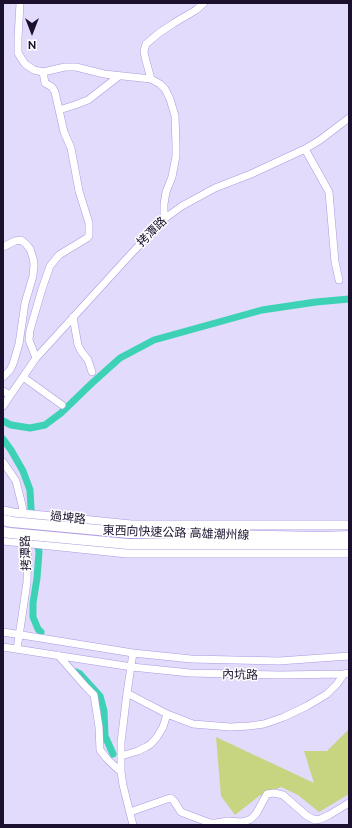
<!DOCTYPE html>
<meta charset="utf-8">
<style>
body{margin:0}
#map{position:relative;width:352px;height:828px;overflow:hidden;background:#e2dbfb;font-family:Raleway,sans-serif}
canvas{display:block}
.frame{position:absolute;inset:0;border:4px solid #1b112e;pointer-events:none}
.north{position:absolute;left:12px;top:12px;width:40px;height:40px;-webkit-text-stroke:3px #fff;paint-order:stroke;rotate:180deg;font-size:11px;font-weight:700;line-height:16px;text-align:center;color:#1b112e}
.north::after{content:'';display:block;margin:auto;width:14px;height:18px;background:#1b112e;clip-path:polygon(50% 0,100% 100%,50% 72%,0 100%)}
</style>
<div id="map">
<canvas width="352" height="828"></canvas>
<div class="frame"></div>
<div class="north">N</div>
</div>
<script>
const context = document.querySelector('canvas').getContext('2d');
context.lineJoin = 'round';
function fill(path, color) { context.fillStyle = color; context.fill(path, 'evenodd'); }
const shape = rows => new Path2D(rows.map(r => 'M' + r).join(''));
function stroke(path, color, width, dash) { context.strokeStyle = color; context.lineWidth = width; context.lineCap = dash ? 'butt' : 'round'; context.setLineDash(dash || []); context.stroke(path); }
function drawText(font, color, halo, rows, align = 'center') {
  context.font = font + ' Raleway,"Noto Sans TC",sans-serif'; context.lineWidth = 3; context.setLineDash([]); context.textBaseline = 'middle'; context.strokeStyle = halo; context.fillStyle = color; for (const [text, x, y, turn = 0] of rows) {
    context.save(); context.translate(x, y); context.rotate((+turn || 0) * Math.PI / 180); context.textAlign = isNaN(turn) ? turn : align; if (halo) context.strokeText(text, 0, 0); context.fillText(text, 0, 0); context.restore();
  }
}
const green = shape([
 [349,729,349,794,319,812,298,795,281,787,259,796,235,815,221,796,216,737,314,783,304,751,327,751]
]);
const canal = shape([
 [3,421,11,425,30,428,45,425,61,413,91,384,120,358,154,340,262,310,316,302,349,299],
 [3,439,11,450,23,471,30,490,31,509,39,552,37,578,33,603,33,617,38,629,41,632],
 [76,672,80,674,100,696,104,711,105,736,113,754]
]);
const minor = shape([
 [20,3,18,38,18,53,25,64,34,70,43,72,65,67,76,67,104,74,151,79,160,84,165,89,170,99,175,116,176,145,176,156,172,177,166,192,164,204,164,219],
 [151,79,145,57,144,51,146,44,159,33,174,23,196,10,204,3],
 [59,110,75,105,88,100,119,76],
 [305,149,329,192,335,262,339,280],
 [3,247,15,241,21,240,26,244,30,249,33,258,34,264,33,276,25,303,19,344,13,364,10,370,3,377],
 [73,317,78,345,81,351,88,360,92,372],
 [36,358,29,340,30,330,42,289,50,266,59,255,87,238,89,236,89,223,79,191,71,148,64,132,55,92,52,87,45,83,43,72],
 [23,377,62,405],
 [3,391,10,395],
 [3,406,36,358,130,255,164,219,182,206,215,188,251,174,305,149,320,140,349,118],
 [3,462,16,481,22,505,28,543,27,582,21,623,17,649],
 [3,632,133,653,191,659,279,661,349,656],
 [3,647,132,667,190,673,279,675,344,674,349,673],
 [58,655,86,687,94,695,99,727,100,750,108,760,121,772],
 [127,693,167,714,193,724,230,727,249,726,264,724,284,717,307,706,327,694,337,684,344,674],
 [121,756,138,751,146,747,151,744,157,737,163,727,167,714],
 [130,812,170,798,172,799,174,801,181,812,186,814,210,823,216,823,228,821,241,822,246,821,251,819,256,814,267,794,274,793,283,795,307,816,315,820,321,819,329,815,349,803],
 [133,825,123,785,121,772,121,742,127,693,133,653]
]);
const major = shape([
 [3,511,13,513,131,525,349,525],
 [3,540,127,553,349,553]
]);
const highwayBridge = shape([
 [3,520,12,522,130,533,320,537,349,536],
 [3,532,10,533,128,544,349,544]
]);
const streetNames = [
 ["拷潭路",152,232,-45],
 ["過埤路",68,518,6],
 ["東西向快速公路 高雄潮州線",176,533,2],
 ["拷潭路",26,553,-92],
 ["內坑路",240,675,1]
];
fill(green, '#c7d580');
stroke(canal, '#3dd2b5', 7);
stroke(minor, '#ad98e3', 8);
stroke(major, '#ad98e3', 10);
stroke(minor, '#fff', 7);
stroke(major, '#fff', 9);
stroke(highwayBridge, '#ad98e3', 11, []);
stroke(highwayBridge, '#fff', 10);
drawText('12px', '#1b112e', '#fff', streetNames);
</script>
